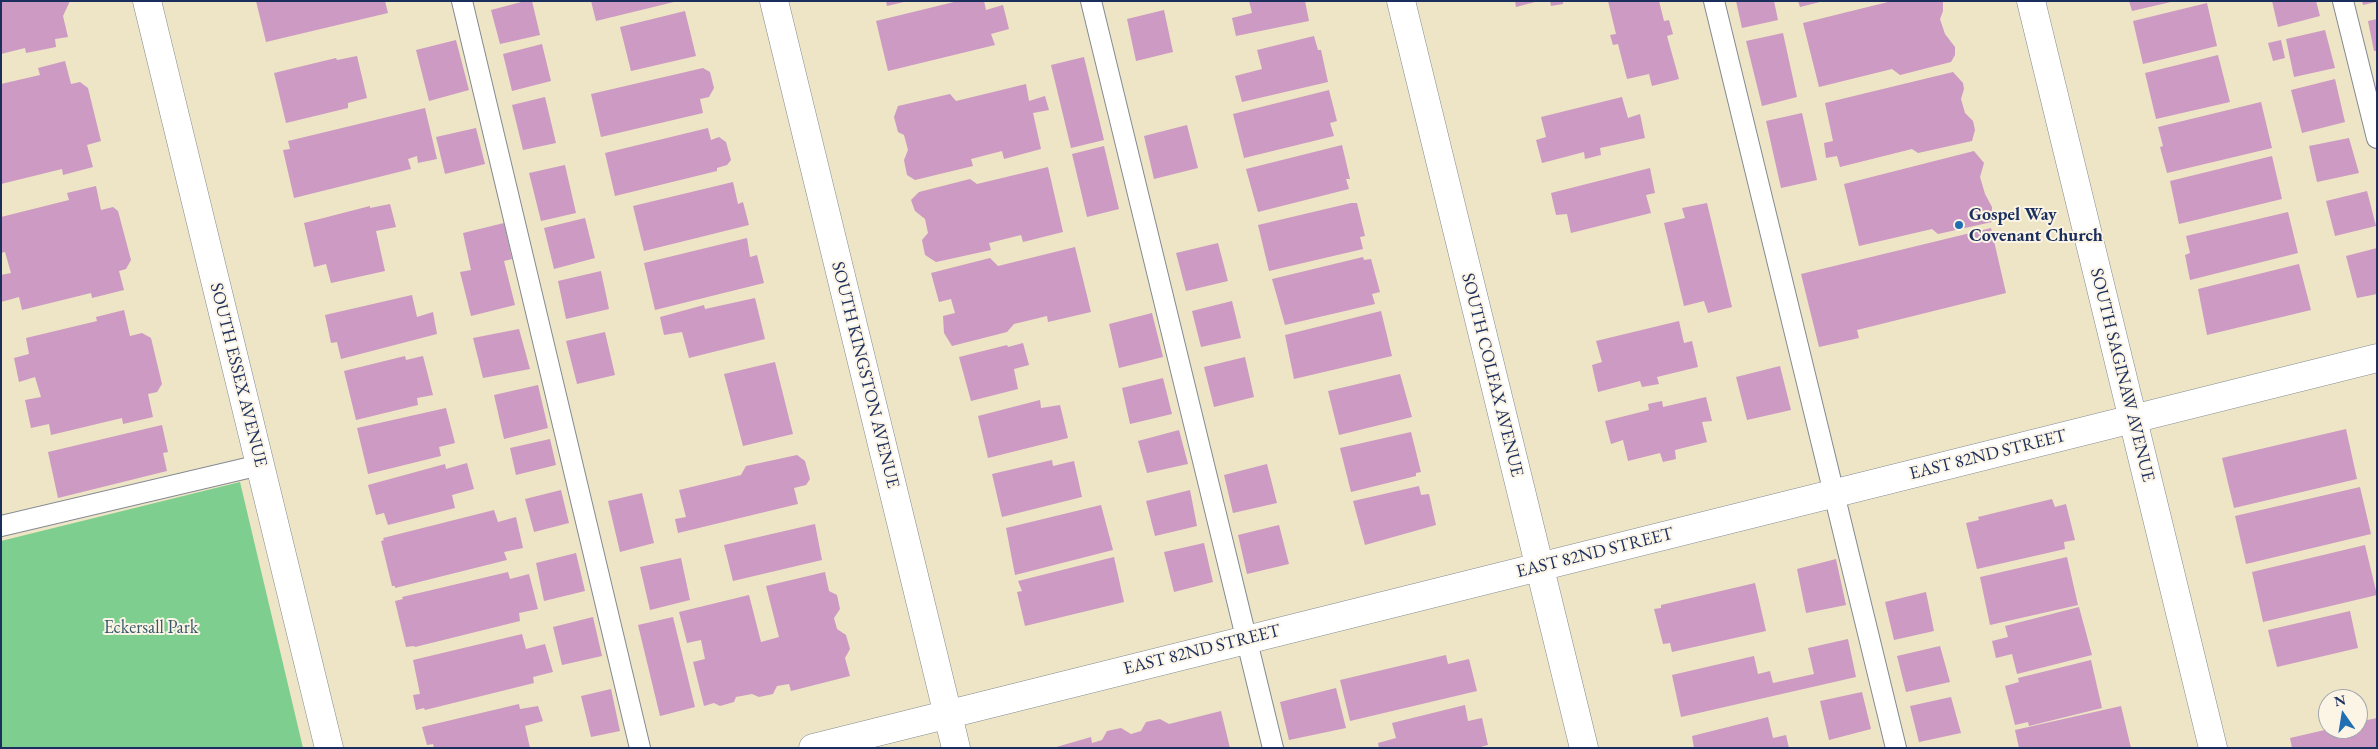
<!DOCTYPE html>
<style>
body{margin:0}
#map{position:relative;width:2378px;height:749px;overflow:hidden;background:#ede5c5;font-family:"EB Garamond",serif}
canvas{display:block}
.frame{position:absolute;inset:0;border:2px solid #1b2f5e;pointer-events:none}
.north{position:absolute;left:2318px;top:689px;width:50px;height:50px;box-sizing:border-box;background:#fcf5e5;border:1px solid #a2a6af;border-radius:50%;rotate:347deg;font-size:14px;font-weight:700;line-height:20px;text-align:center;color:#1b2f5e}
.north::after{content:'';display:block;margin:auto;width:18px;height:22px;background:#1f6fb2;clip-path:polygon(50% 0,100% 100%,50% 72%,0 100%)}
</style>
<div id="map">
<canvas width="2378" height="749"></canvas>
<div class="frame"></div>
<div class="north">N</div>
</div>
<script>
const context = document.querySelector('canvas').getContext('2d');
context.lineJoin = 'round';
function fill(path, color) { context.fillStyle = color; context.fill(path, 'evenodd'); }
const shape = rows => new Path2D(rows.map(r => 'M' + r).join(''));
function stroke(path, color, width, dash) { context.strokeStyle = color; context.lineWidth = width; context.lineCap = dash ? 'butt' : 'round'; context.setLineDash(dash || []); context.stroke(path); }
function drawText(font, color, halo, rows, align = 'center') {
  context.font = font + ' "EB Garamond",serif'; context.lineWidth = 4; context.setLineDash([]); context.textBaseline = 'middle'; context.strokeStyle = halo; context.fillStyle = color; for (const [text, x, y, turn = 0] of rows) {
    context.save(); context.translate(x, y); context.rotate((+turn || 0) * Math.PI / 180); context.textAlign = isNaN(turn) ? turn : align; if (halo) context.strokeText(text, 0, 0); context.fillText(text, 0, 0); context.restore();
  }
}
const green = shape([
 [240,482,303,748,1,748,1,541]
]);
const building = shape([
 [1,1,70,1,63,16,68,37,55,39,56,47,26,53,25,48,1,54],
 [256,1,385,1,388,13,266,42],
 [525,1,532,1,540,35,500,44,491,10],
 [591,1,674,1,674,2,596,21],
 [886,1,903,1,904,2,887,6],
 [958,1,984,1,986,10,1003,5,1009,29,991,34,995,45,888,71,876,21],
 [1249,1,1305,1,1309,21,1236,36,1232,18,1252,13],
 [1515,1,1535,1,1535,2,1516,7],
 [1550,1,1563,1,1563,4,1551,6],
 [1608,1,1659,1,1664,21,1669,20,1673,34,1667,36,1679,79,1652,86,1649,74,1627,79,1618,44,1613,45,1610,35,1616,34],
 [1736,1,1774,1,1778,20,1742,28],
 [1798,1,1820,1,1820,2,1800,7],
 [1892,1,1943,1,1943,11,1940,19,1945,34,1955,47,1955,55,1951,62,1900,75,1892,69,1819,87,1803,23],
 [2129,1,2171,1,2171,2,2132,11],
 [2272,1,2316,1,2320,16,2278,27],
 [2362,1,2376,1,2376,2,2363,5],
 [2207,3,2217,46,2143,64,2133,21],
 [1164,10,1173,52,1136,61,1127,19],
 [685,11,696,56,631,71,620,27],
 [2377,19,2377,51,2374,51,2368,21],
 [2325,30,2335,68,2294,77,2286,39],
 [1783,33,1797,97,1762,106,1746,41],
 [1314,36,1318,50,1321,50,1328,82,1242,102,1235,76,1262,69,1257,50],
 [456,40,469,90,429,101,416,50],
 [2281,40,2285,58,2273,61,2268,43],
 [542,44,551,81,512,91,503,54],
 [2218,55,2230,102,2156,119,2145,73],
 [357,56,367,98,348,103,348,108,286,123,274,73,336,58,337,60],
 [1084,57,1104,140,1071,148,1051,65],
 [65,61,71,84,80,82,88,88,101,141,87,145,93,167,63,175,62,169,1,184,1,84,40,75,38,68],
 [703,68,710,72,714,88,709,97,700,99,703,113,601,137,591,94],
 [1953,72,1963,83,1964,89,1961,99,1965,113,1973,121,1975,130,1972,141,1918,153,1912,149,1840,167,1837,156,1826,158,1824,143,1833,141,1825,103],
 [2335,79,2345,122,2302,133,2291,90],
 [1026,84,1029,101,1045,96,1049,110,1033,113,1041,149,1004,159,1002,151,971,159,973,166,915,180,907,175,904,160,908,150,904,135,898,132,894,117,898,106,950,94,956,101],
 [1329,90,1337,121,1330,123,1334,136,1244,158,1233,114],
 [545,97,556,143,523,150,512,105],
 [1622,97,1628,118,1640,114,1645,138,1600,148,1601,155,1585,159,1584,152,1542,163,1536,140,1546,137,1541,117],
 [2261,102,2272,148,2167,173,2160,147,2163,146,2158,127],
 [425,108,437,159,418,163,417,156,408,159,411,169,294,198,283,150,290,149,288,141],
 [1802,113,1817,180,1781,188,1766,121],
 [1187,125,1198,168,1154,179,1144,136],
 [476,128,485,164,445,174,436,137],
 [708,128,711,140,719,137,726,142,731,160,727,165,717,168,717,171,615,196,605,153],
 [2349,138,2359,173,2317,182,2309,146],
 [1342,145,1350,179,1346,179,1349,189,1258,212,1246,169],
 [1104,146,1119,209,1087,217,1072,154],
 [1974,151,1984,163,1980,177,1985,194,1992,207,1992,222,1938,234,1932,229,1859,246,1844,184],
 [2272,156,2282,199,2179,224,2170,181],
 [565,165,576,213,541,221,529,173],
 [1048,167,1063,232,1023,242,1021,235,989,243,991,250,936,262,925,255,922,240,928,233,925,219,915,211,911,200,919,192,970,179,977,184],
 [1650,168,1655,193,1646,195,1651,213,1571,233,1567,214,1556,215,1551,193],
 [733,182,738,204,743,202,749,225,644,251,633,206],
 [96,186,101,210,113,207,118,211,131,260,126,269,119,271,124,290,92,298,91,293,22,310,19,297,1,302,1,275,11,273,5,252,1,253,1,217,69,200,67,193],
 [2367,191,2376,226,2335,236,2326,201],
 [1351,203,1357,203,1365,236,1360,237,1363,249,1269,271,1258,225],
 [1707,203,1732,307,1708,313,1704,301,1684,306,1664,223,1685,218,1682,208],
 [390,204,396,227,376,231,385,271,331,283,326,264,314,267,304,223,370,206,370,208],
 [2288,212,2298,253,2190,280,2185,255,2190,253,2186,236],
 [585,218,595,258,554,269,544,228],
 [504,223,512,259,504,261,515,305,471,316,460,272,471,270,463,233],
 [1991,228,2006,293,1857,330,1859,338,1819,347,1801,274],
 [747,238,750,257,757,255,764,283,655,310,644,263],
 [1218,243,1228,281,1186,291,1176,253],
 [1075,247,1091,312,1048,322,1047,316,1014,324,1007,332,952,346,944,333,943,316,955,313,951,299,939,302,931,273,990,258,998,266],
 [2377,248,2377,294,2357,298,2346,256],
 [1363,257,1364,260,1371,259,1380,292,1372,294,1375,304,1285,325,1272,279],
 [2299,264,2311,310,2207,335,2198,289],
 [601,271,609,309,566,319,558,281],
 [412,295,417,317,433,312,437,334,341,359,337,342,331,343,325,315],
 [755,298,765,339,689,358,682,332,664,335,660,317,704,305,705,309],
 [1232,301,1241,338,1201,347,1192,311],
 [124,310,130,336,142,333,151,338,162,384,157,392,148,394,153,417,123,424,122,418,51,435,49,424,31,428,25,400,41,397,35,377,19,382,14,358,29,354,26,338,97,321,96,317],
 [1381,311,1392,356,1294,379,1285,335],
 [1152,313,1163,357,1119,368,1109,324],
 [1679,321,1684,343,1692,341,1698,367,1657,377,1659,384,1642,387,1640,381,1598,392,1592,365,1602,362,1596,341],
 [519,329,530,369,483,378,473,338],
 [605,332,615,375,577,384,566,341],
 [1023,343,1029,365,1014,369,1018,389,971,401,959,357,1007,345,1008,347],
 [405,356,406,360,423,356,433,395,417,398,418,405,356,420,344,371],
 [1245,357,1254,397,1214,407,1204,367],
 [775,362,793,434,743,446,724,374],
 [1780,366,1791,410,1747,420,1736,377],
 [1400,374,1412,417,1339,435,1328,391],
 [1163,378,1172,414,1130,424,1122,388],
 [538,385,548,428,504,439,494,395],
 [1706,397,1712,421,1702,422,1707,442,1675,450,1676,459,1663,462,1660,453,1628,461,1623,440,1611,444,1605,421,1649,410,1648,404,1662,401,1663,407],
 [1040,400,1041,408,1060,405,1068,438,988,458,978,416],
 [446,408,455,443,439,447,441,456,368,474,357,428],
 [162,425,168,452,163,453,167,471,58,498,48,452],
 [2346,429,2357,479,2234,508,2222,458],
 [1179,430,1188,464,1147,473,1138,441],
 [1411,432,1421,472,1416,473,1416,476,1351,492,1340,448],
 [550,439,556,465,516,475,510,448],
 [797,455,805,461,810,479,806,485,794,488,798,504,678,533,675,519,686,517,679,490,741,475,746,466],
 [1052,460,1053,466,1074,461,1082,497,1002,517,992,474],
 [467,463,474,489,452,495,455,508,388,525,384,513,376,515,368,485,445,464,446,469],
 [1267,464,1277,503,1233,513,1224,475],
 [1419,486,1421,495,1429,494,1436,525,1365,545,1353,501],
 [2360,487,2371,534,2246,564,2235,516],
 [561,490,569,523,534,532,525,499],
 [1190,490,1197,526,1155,536,1146,501],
 [642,493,654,543,620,552,608,501],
 [2052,499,2055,507,2066,504,2075,540,2064,542,2065,549,1977,569,1966,523,1979,520,1978,517],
 [1101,505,1113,550,1015,575,1006,528],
 [494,510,498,522,516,517,523,548,504,552,507,560,395,588,395,586,392,586,381,541,384,540,383,538],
 [815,524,822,560,733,581,724,545],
 [1279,525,1289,564,1247,574,1238,535],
 [1204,543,1213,582,1174,592,1164,552],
 [2365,545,2377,595,2263,622,2252,572],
 [576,553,585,591,544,601,536,563],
 [1114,557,1124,602,1025,626,1017,592,1022,591,1018,581],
 [2067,557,2078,605,1990,625,1980,577],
 [681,558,690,600,650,610,640,567],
 [1836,559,1846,605,1806,613,1797,569],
 [508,572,510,579,529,574,538,609,519,613,520,621,415,647,414,646,406,647,395,601,403,599,402,597],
 [825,572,829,591,837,595,840,609,834,618,837,629,846,635,850,649,845,658,850,676,791,691,789,684,777,686,773,694,759,697,752,694,736,697,734,702,720,706,714,703,704,706,693,662,705,659,701,640,687,643,679,612,749,595,761,642,779,637,766,586],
 [1755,583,1766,631,1672,652,1670,643,1663,644,1654,609,1661,608,1661,605],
 [1926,592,1934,631,1894,640,1885,602],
 [2079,607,2092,655,2017,674,2012,654,1996,658,1992,641,2008,637,2005,626],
 [2350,611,2358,648,2277,667,2268,630],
 [593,617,602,656,562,665,553,627],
 [673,617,695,707,660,716,638,625],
 [522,634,526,649,545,644,553,672,533,677,534,683,425,710,424,708,416,710,413,695,420,694,413,660],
 [1848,639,1856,677,1681,717,1672,675,1754,656,1758,674,1770,671,1773,683,1814,674,1808,648],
 [1940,646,1950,682,1906,692,1897,656],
 [1446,655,1448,664,1469,659,1477,691,1350,721,1340,680],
 [2091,660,2102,708,2029,726,2028,722,2015,725,2005,686,2019,682,2018,678],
 [1336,688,1346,728,1289,740,1280,702],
 [611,689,620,731,591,737,581,696],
 [1862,692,1871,729,1829,740,1820,701],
 [1951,697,1961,733,1919,742,1910,706],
 [519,704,520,709,538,706,543,721,525,726,530,748,434,748,433,744,427,745,422,727],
 [1465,705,1468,721,1482,718,1488,745,1477,748,1379,748,1378,743,1396,738,1392,723],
 [2121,706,2131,748,2019,748,2015,730],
 [1221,711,1230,748,1053,748,1091,737,1092,743,1102,740,1107,731,1121,728,1131,734,1141,731,1146,722,1160,719,1169,724],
 [1768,717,1773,738,1786,735,1789,748,1694,748,1692,736],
 [2377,718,2377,748,2292,748,2290,738,2329,729,2358,729,2358,722]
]);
const lane = shape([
 [462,1,640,748],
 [1091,1,1273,748],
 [1714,1,1896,748],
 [2343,1,2377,138],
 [1,526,260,465]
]);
const street = shape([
 [147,1,329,748],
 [774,1,956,748],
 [1401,1,1584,748],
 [2031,1,2213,748],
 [813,748,2377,358]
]);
const markers = [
 [1959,225,5,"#1f6fb2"]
];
const poiNames = [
 ["Gospel Way",1969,215],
 ["Covenant Church",1969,236]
];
const streetNames = [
 ["SOUTH ESSEX AVENUE",238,375,76],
 ["SOUTH KINGSTON AVENUE",865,375,76],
 ["SOUTH COLFAX AVENUE",1492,375,76],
 ["SOUTH SAGINAW AVENUE",2122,375,76],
 ["EAST 82ND STREET",1988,455,-14],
 ["EAST 82ND STREET",1595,553,-14],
 ["EAST 82ND STREET",1202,650,-14]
];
const parkNames = [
 ["Eckersall Park",151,628]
];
fill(green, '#7dce8f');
fill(building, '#cc9ac3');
stroke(lane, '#848a92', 22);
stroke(street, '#848a92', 29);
stroke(lane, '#fff', 20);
stroke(street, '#fff', 28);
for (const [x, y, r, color] of markers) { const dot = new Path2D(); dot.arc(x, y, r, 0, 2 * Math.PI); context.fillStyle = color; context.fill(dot); stroke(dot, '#fcf5e5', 2); }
drawText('bold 18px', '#1b2f5e', '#fcf5e5', poiNames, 'left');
drawText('18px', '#1b2f5e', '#fcf5e5', streetNames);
drawText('18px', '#34576a', '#fcf5e5', parkNames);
</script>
